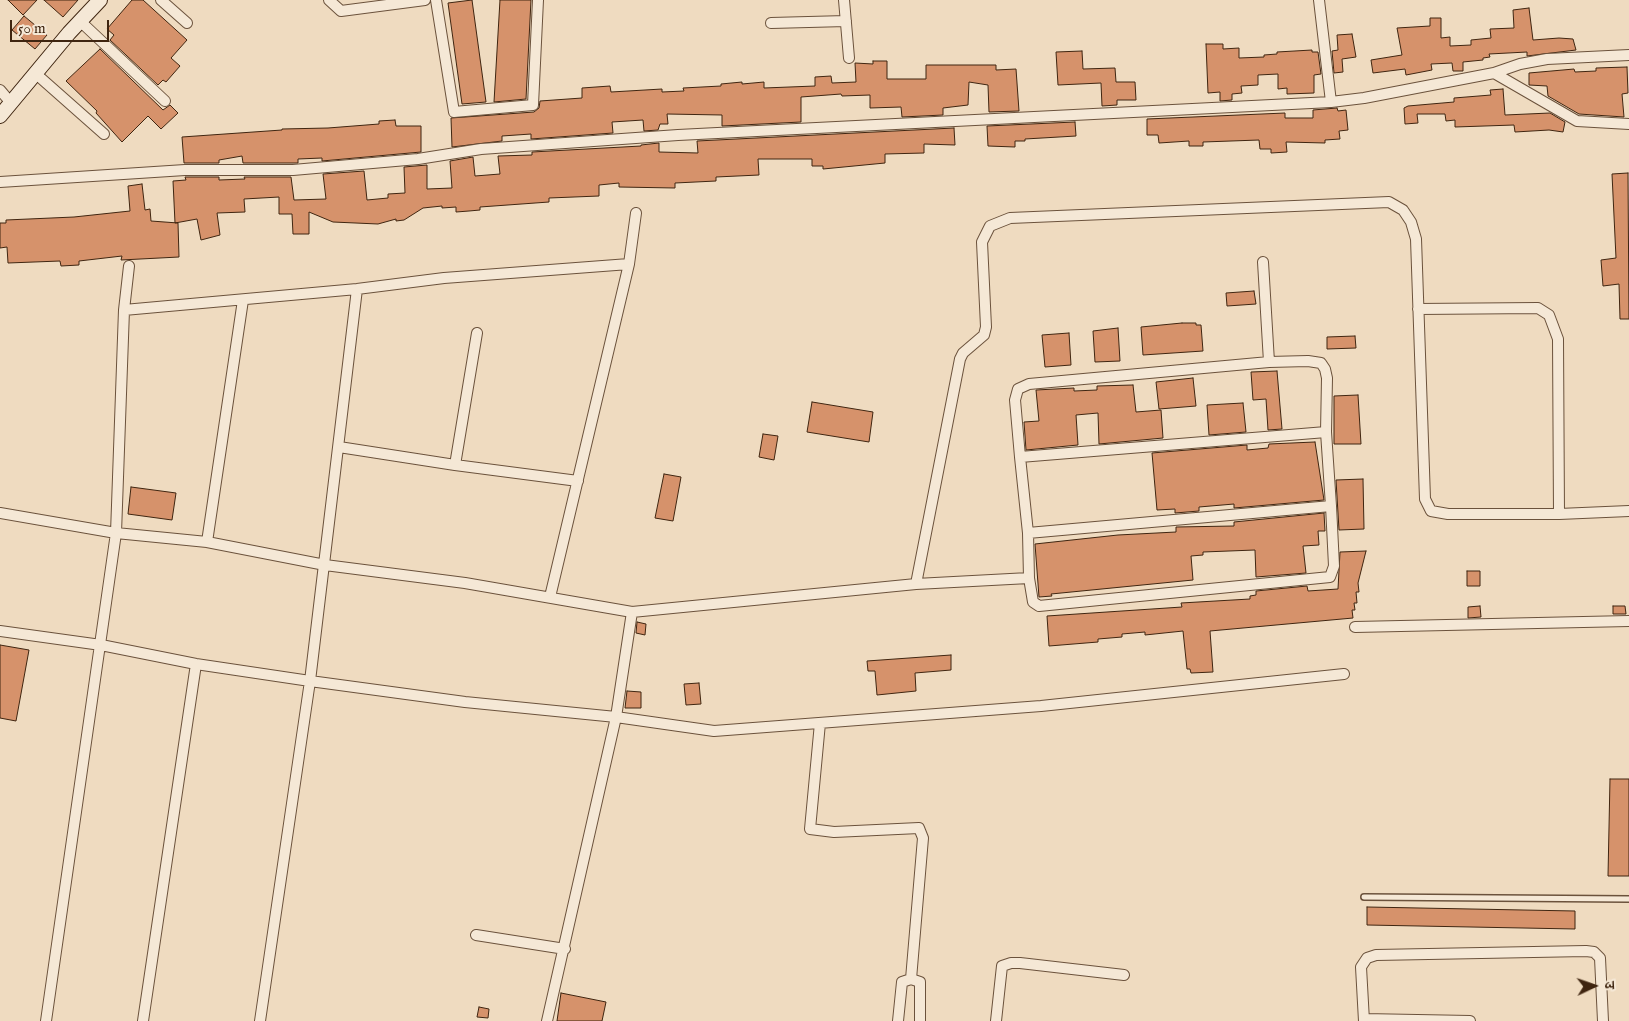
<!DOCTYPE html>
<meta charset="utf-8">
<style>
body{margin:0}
#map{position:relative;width:1629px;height:1021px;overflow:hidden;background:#efdbc0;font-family:"IM FELL English","Noto Serif Devanagari",serif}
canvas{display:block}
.north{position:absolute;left:1569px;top:961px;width:50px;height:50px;-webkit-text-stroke:4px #f5e8d6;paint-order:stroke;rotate:87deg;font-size:14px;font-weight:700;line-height:20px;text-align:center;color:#3f2510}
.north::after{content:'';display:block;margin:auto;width:18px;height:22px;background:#3f2510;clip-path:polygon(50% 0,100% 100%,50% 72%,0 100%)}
.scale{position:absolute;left:10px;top:20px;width:99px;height:22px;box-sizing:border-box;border:2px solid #3f2510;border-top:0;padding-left:6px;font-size:15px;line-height:18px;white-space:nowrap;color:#3f2510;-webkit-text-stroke:4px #f5e8d6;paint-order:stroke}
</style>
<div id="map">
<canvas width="1629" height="1021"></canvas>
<div class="north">उ</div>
<div class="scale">50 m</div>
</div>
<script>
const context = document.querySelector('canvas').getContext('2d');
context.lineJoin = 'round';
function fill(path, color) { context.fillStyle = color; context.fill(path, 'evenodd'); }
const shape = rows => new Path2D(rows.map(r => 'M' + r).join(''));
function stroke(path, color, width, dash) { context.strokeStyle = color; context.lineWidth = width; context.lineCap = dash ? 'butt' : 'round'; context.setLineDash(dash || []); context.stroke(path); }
const building = shape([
 [8,0,37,0,23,15,8,0],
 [44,0,78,0,63,17,44,0],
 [132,0,143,0,187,40,171,58,180,66,166,82,163,80,158,85,110,40,114,35,107,29,132,0],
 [472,0,486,102,462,104,448,3,472,0],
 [500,0,531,0,526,99,494,102,500,0],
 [1529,8,1533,40,1559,38,1573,39,1576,50,1527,56,1527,52,1489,54,1490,57,1483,58,1483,60,1463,62,1463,71,1453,71,1452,63,1431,64,1432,70,1406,75,1405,69,1373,73,1371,60,1402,55,1397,28,1430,26,1430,18,1441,18,1441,38,1450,37,1450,46,1471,45,1471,40,1491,38,1490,29,1514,28,1513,10,1529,8],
 [24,16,47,35,35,49,12,30,24,16],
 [1352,34,1356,57,1342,59,1343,72,1334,73,1332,51,1338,50,1337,35,1352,34],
 [1206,44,1223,44,1223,49,1239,48,1239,58,1264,57,1264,55,1277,54,1277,52,1312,50,1312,52,1318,52,1321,74,1314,75,1314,93,1287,94,1287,88,1278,89,1278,74,1258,75,1258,85,1241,86,1242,93,1232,94,1232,100,1220,101,1220,92,1208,93,1206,44],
 [100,49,163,110,170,105,178,113,161,129,148,116,122,142,96,113,97,111,66,81,100,49],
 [1082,51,1083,69,1115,68,1116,82,1135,82,1136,100,1117,100,1117,105,1102,106,1101,83,1058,85,1056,52,1082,51],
 [873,61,887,61,887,79,926,79,926,65,996,65,996,70,1016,69,1019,111,989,112,988,85,969,82,968,105,943,108,943,115,902,117,901,107,870,108,870,95,842,96,841,94,801,97,801,122,722,126,722,115,667,114,668,124,660,124,658,130,644,131,643,120,612,122,613,133,531,139,531,134,502,136,502,141,452,147,451,118,534,112,539,108,540,101,582,98,582,88,610,86,611,92,662,89,662,92,684,91,683,88,721,86,721,84,742,82,742,84,764,82,764,88,815,86,815,77,831,76,832,83,856,82,855,63,873,64,873,61],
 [1627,67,1628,93,1622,94,1624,117,1579,114,1548,96,1547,86,1529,85,1529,73,1574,69,1575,72,1596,71,1596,68,1627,67],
 [1503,89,1505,115,1550,113,1565,122,1563,132,1549,130,1515,132,1514,125,1455,127,1455,120,1446,121,1445,114,1417,114,1418,123,1405,124,1404,108,1408,106,1454,102,1454,98,1491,95,1490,90,1503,89],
 [1337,108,1338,111,1346,110,1348,130,1339,131,1340,139,1325,140,1325,143,1286,142,1287,152,1271,153,1271,149,1260,149,1259,140,1203,142,1203,146,1189,146,1189,141,1159,143,1158,135,1147,135,1147,119,1285,113,1285,118,1313,118,1313,110,1337,108],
 [395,120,396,126,421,126,421,152,322,161,322,158,298,159,298,163,243,163,242,156,219,160,219,163,184,163,182,137,282,130,282,129,328,128,379,124,379,121,395,120],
 [1075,122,1076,136,1025,139,1025,141,1015,141,1015,147,988,146,987,126,1075,122],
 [954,128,955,145,924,144,924,153,885,154,885,163,823,169,823,166,812,166,812,159,758,159,759,175,716,177,716,181,675,183,675,188,619,187,619,183,599,185,599,196,549,198,549,202,480,207,480,210,469,211,456,212,456,207,442,208,442,206,423,208,404,220,396,221,396,219,378,224,333,222,309,212,309,234,293,234,292,214,279,214,279,197,244,199,245,212,217,213,220,235,201,240,197,219,175,223,173,181,186,180,185,177,219,177,219,180,245,179,244,177,291,177,294,200,326,199,323,174,364,171,367,200,388,198,388,194,405,193,404,167,427,165,427,189,452,188,450,161,473,157,475,176,500,174,498,156,532,155,532,152,641,146,641,145,659,143,659,152,698,153,697,141,954,128],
 [1628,173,1629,319,1620,319,1619,284,1603,286,1601,260,1616,258,1612,174,1628,173],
 [142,184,145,210,150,209,151,221,178,223,179,257,121,260,122,256,79,261,79,265,61,266,60,261,8,263,7,247,0,248,0,223,6,223,6,220,74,217,130,211,128,186,142,184],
 [1254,291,1256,304,1227,306,1226,293,1254,291],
 [1182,323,1196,323,1196,325,1201,325,1203,351,1143,355,1141,327,1182,323],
 [1118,328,1120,361,1095,362,1093,331,1118,328],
 [1069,333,1071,365,1045,367,1042,335,1069,333],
 [1355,336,1356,348,1327,349,1327,337,1355,336],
 [1277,371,1282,429,1268,430,1266,399,1253,400,1251,372,1277,371],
 [1193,378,1196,406,1159,409,1156,382,1193,378],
 [1133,385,1136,412,1161,410,1163,438,1099,444,1098,413,1076,415,1078,445,1026,450,1024,422,1039,421,1036,390,1074,388,1074,391,1097,390,1097,386,1133,385],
 [1358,395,1361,444,1334,444,1334,396,1358,395],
 [812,402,873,412,869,442,807,432,812,402],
 [1243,403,1246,432,1209,435,1207,405,1243,403],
 [763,434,778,436,774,460,759,457,763,434],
 [1315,442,1324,500,1234,508,1234,504,1199,507,1199,511,1175,513,1175,509,1157,510,1152,453,1247,445,1247,450,1268,448,1269,444,1315,442],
 [664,474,681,477,673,521,655,518,664,474],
 [1363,479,1364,529,1339,530,1336,480,1363,479],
 [131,487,176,493,172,520,128,514,131,487],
 [1324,513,1325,531,1318,531,1319,545,1303,546,1306,573,1256,577,1255,550,1203,552,1203,555,1191,556,1193,580,1051,594,1052,596,1039,597,1035,544,1118,535,1176,532,1176,527,1234,526,1234,522,1324,513],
 [1366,551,1358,583,1359,592,1356,592,1357,603,1354,603,1355,610,1352,610,1353,618,1210,631,1213,672,1191,673,1190,669,1187,669,1183,631,1145,635,1145,632,1122,634,1122,637,1098,639,1098,642,1049,646,1047,616,1182,607,1181,603,1250,599,1250,596,1256,595,1256,591,1307,586,1308,591,1338,589,1340,552,1366,551],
 [1467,571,1480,571,1480,586,1467,586,1467,571],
 [1480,606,1481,617,1468,618,1468,607,1480,606],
 [1613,606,1625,606,1626,614,1613,614,1613,606],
 [637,622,646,624,645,635,636,633,637,622],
 [0,645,29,650,16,721,0,718,0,645],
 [951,655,951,670,915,673,916,691,877,695,875,671,868,671,867,661,951,655],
 [699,683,701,704,686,705,684,684,699,683],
 [627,691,641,692,641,708,625,708,627,691],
 [1610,779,1629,779,1629,876,1608,876,1610,779],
 [1367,907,1575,911,1575,929,1367,925,1367,907],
 [561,993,606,1002,602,1021,557,1021,561,993],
 [479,1007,489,1009,488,1018,477,1017,479,1007]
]);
const lane = shape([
 [1364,897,1629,899]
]);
const street = shape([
 [161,0,187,23],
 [329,0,341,11,425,0],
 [436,0,454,112,533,105,538,0],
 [844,0,849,58],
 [1319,0,1331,102,1364,98,1494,73,1577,121,1629,124],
 [80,21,165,101],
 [771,23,846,21],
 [35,73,104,134],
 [1494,73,1520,64,1547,59,1629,55],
 [0,90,11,103],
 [0,182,185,170,293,170,418,159,481,149,678,135,1331,102],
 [1263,262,1269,362],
 [1418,309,1538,308,1549,315,1558,339,1559,514],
 [124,310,357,289,444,278,629,264],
 [1326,432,1331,506],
 [339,447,455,465,477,333],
 [1020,457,1015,400,1018,389,1029,384,1269,362,1308,361,1321,363,1325,369,1327,378,1326,432,1020,457,1028,533,1331,506,1334,566,1330,577,1039,606,1033,602,1029,578,1028,533],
 [455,465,578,481],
 [0,513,116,533,207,542,325,565,465,583,632,612,916,584,1029,578],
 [207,542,243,300],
 [916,584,960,359,963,353,984,335,986,327,982,242,990,226,1010,218,1389,202,1403,210,1411,222,1416,239,1425,499,1431,511,1448,514,1559,514,1629,511],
 [550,597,629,264,636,213],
 [1355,627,1629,621],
 [0,631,101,645,196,664,310,681,465,702,616,717,714,731,1041,706,1344,674],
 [820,723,810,829,834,832,919,828,923,838,911,979],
 [476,935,565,949],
 [1364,1019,1470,1021],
 [46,1021,116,533,124,310,129,266],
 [143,1021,196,664],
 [260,1021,310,681,357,289],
 [547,1021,616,717,632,612],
 [898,1021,902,982,911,979,920,982,920,1021],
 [996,1021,1002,966,1011,963,1020,963,1124,975],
 [1364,1021,1361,967,1367,958,1376,955,1586,951,1594,952,1600,958,1603,1021]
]);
const secondary = shape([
 [0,116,69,33,100,0]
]);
fill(building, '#d6926b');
stroke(building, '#3f2510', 1);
stroke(lane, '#6b523c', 8);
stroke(street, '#6b523c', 12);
stroke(secondary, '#3f2510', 16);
stroke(lane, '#f5e8d6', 5);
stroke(street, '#f5e8d6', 10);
stroke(secondary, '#f5e8d6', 14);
</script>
